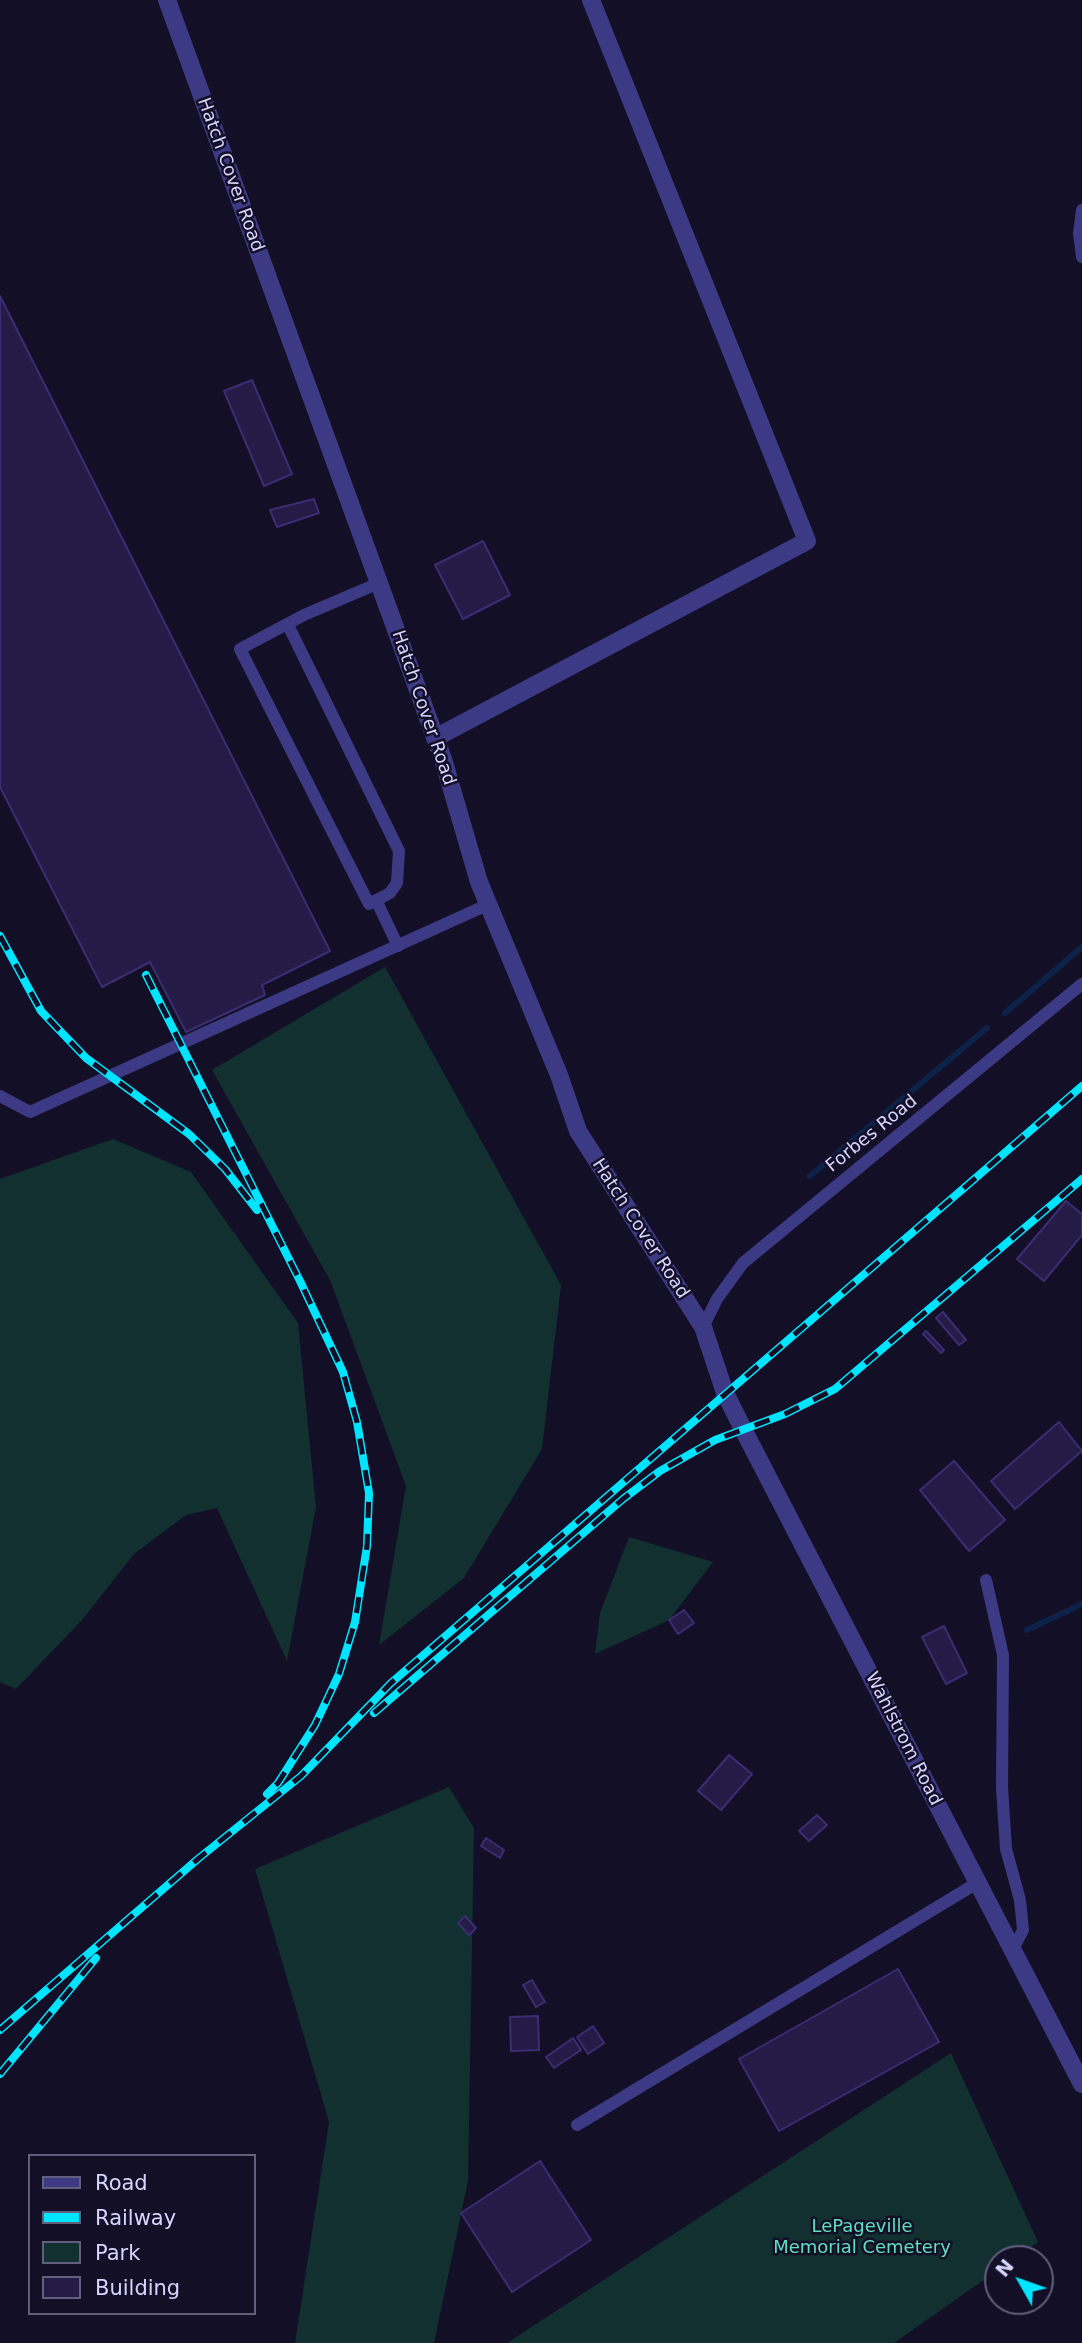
<!DOCTYPE html>
<style>
body{margin:0}
#map{position:relative;width:1082px;height:2343px;overflow:hidden;background:#130f26;font-family:"DejaVu Sans",sans-serif}
canvas{display:block}
.legend{position:absolute;left:28px;top:2154px;width:228px;height:161px;box-sizing:border-box;background:#130f26;border:2px solid #625e7d;margin:0;padding:9px 12px;list-style:none;font-size:21px;color:#d9d4ff}
.legend li{display:flex;align-items:center;gap:14px;height:35px}
.legend b{width:35px;border:2px solid #625e7d}
.north{position:absolute;left:984px;top:2245px;width:70px;height:70px;box-sizing:border-box;background:#130f26;border:2px solid #625e7d;border-radius:50%;rotate:310deg;font-size:19px;font-weight:700;line-height:28px;text-align:center;color:#d9d4ff}
.north::after{content:'';display:block;margin:auto;width:24px;height:32px;background:#00e5ff;clip-path:polygon(50% 0,100% 100%,50% 72%,0 100%)}
</style>
<div id="map">
<canvas width="1082" height="2343"></canvas>
<ul class="legend">
<li><b style="height:9px;background:#3d3a85"></b>Road</li>
<li><b style="height:9px;background:#00e5ff"></b>Railway</li>
<li><b style="height:19px;background:#12302f"></b>Park</li>
<li><b style="height:19px;background:#241b47"></b>Building</li>
</ul>
<div class="north">N</div>
</div>
<script>
const context = document.querySelector('canvas').getContext('2d');
context.lineJoin = 'round';
function fill(path, color) { context.fillStyle = color; context.fill(path, 'evenodd'); }
const shape = rows => new Path2D(rows.map(r => 'M' + r).join(''));
function stroke(path, color, width, dash) { context.strokeStyle = color; context.lineWidth = width; context.lineCap = dash ? 'butt' : 'round'; context.setLineDash(dash || []); context.stroke(path); }
function drawText(font, color, halo, rows, align = 'center') {
  context.font = font + ' "DejaVu Sans",sans-serif'; context.lineWidth = 5; context.setLineDash([]); context.textBaseline = 'middle'; context.strokeStyle = halo; context.fillStyle = color; for (const [text, x, y, turn = 0] of rows) {
    context.save(); context.translate(x, y); context.rotate((+turn || 0) * Math.PI / 180); context.textAlign = isNaN(turn) ? turn : align; if (halo) context.strokeText(text, 0, 0); context.fillText(text, 0, 0); context.restore();
  }
}
const green = shape([
 [385,967,561,1285,542,1449,464,1578,379,1645,406,1486,330,1280,212,1070],
 [113,1139,191,1172,298,1323,316,1507,287,1661,217,1508,186,1515,134,1554,82,1620,16,1689,0,1682,0,1179],
 [629,1537,713,1562,669,1620,595,1654,600,1613],
 [449,1787,474,1828,468,2181,434,2343,295,2343,329,2122,255,1869],
 [951,2053,1038,2242,1013,2259,998,2259,998,2270,894,2343,507,2343]
]);
const stream = shape([
 [1005,1013,1082,947],
 [810,1176,987,1028],
 [1027,1630,1082,1604]
]);
const building = shape([
 [0,296,330,951,262,985,265,995,186,1032,150,962,102,987,0,787,0,296],
 [252,380,292,474,264,486,224,391,252,380],
 [314,499,319,513,277,527,270,510,314,499],
 [483,541,510,595,463,619,435,565,483,541],
 [1066,1201,1082,1214,1082,1235,1044,1281,1017,1259,1066,1201],
 [943,1312,966,1340,959,1345,936,1318,943,1312],
 [926,1331,944,1350,941,1353,923,1334,926,1331],
 [1059,1422,1082,1451,1015,1509,991,1481,1059,1422],
 [954,1461,1005,1520,969,1551,920,1490,954,1461],
 [684,1610,694,1623,678,1634,669,1620,684,1610],
 [944,1626,967,1673,946,1684,922,1637,944,1626],
 [729,1755,752,1774,721,1810,698,1791,729,1755],
 [817,1815,827,1825,809,1841,799,1831,817,1815],
 [486,1838,504,1850,500,1858,481,1846,486,1838],
 [465,1916,476,1928,469,1935,458,1923,465,1916],
 [898,1969,939,2042,779,2131,739,2059,898,1969],
 [532,1980,545,2002,536,2007,523,1985,532,1980],
 [538,2016,539,2050,511,2051,510,2017,538,2016],
 [593,2026,604,2043,588,2054,577,2037,593,2026],
 [573,2038,581,2050,554,2068,546,2057,573,2038],
 [540,2161,591,2240,512,2292,461,2213,540,2161]
]);
const service = shape([
 [1082,210,1079,233,1082,257],
 [288,625,399,851,397,883,390,893,369,904,240,649,304,615,379,583],
 [376,900,398,946],
 [0,1096,30,1112,487,905],
 [703,1327,717,1299,743,1263,1082,984],
 [986,1580,1003,1655,1002,1788,1006,1849,1020,1900,1023,1930,1012,1951],
 [577,2125,977,1883]
]);
const minor = shape([
 [167,0,443,759,479,882,559,1075,578,1131,703,1327,725,1393,743,1429,1082,2084],
 [435,738,807,541,591,0]
]);
const rail = shape([
 [0,936,41,1011,86,1058,189,1134,225,1169,257,1210],
 [146,975,300,1281,343,1372,357,1422,369,1493,367,1546,355,1622,339,1674,315,1725,278,1783,267,1794],
 [374,1713,623,1499,660,1471,715,1440,785,1414,835,1389,1082,1179],
 [0,2030,199,1858,301,1776,391,1683,1082,1086],
 [0,2074,96,1958]
]);
const streetNames = [
 ["Hatch Cover Road",230,175,70],
 ["Hatch Cover Road",423,708,71],
 ["Forbes Road",872,1134,-39],
 ["Hatch Cover Road",640,1229,57],
 ["Wahlstrom Road",903,1739,63]
];
const parkNames = [
 ["LePageville",862,2227],
 ["Memorial Cemetery",862,2248]
];
fill(green, '#12302f');
stroke(stream, '#0c2248', 6);
fill(building, '#241b47');
stroke(building, '#3b2d73', 2);
stroke(service, '#3d3a85', 12);
stroke(minor, '#3d3a85', 18);
stroke(rail, '#00e5ff', 8);
stroke(rail, '#130f26', 5, [16]);
drawText('18px', '#d9d4ff', '#130f26', streetNames);
drawText('18px', '#5fe0c0', '#130f26', parkNames);
</script>
